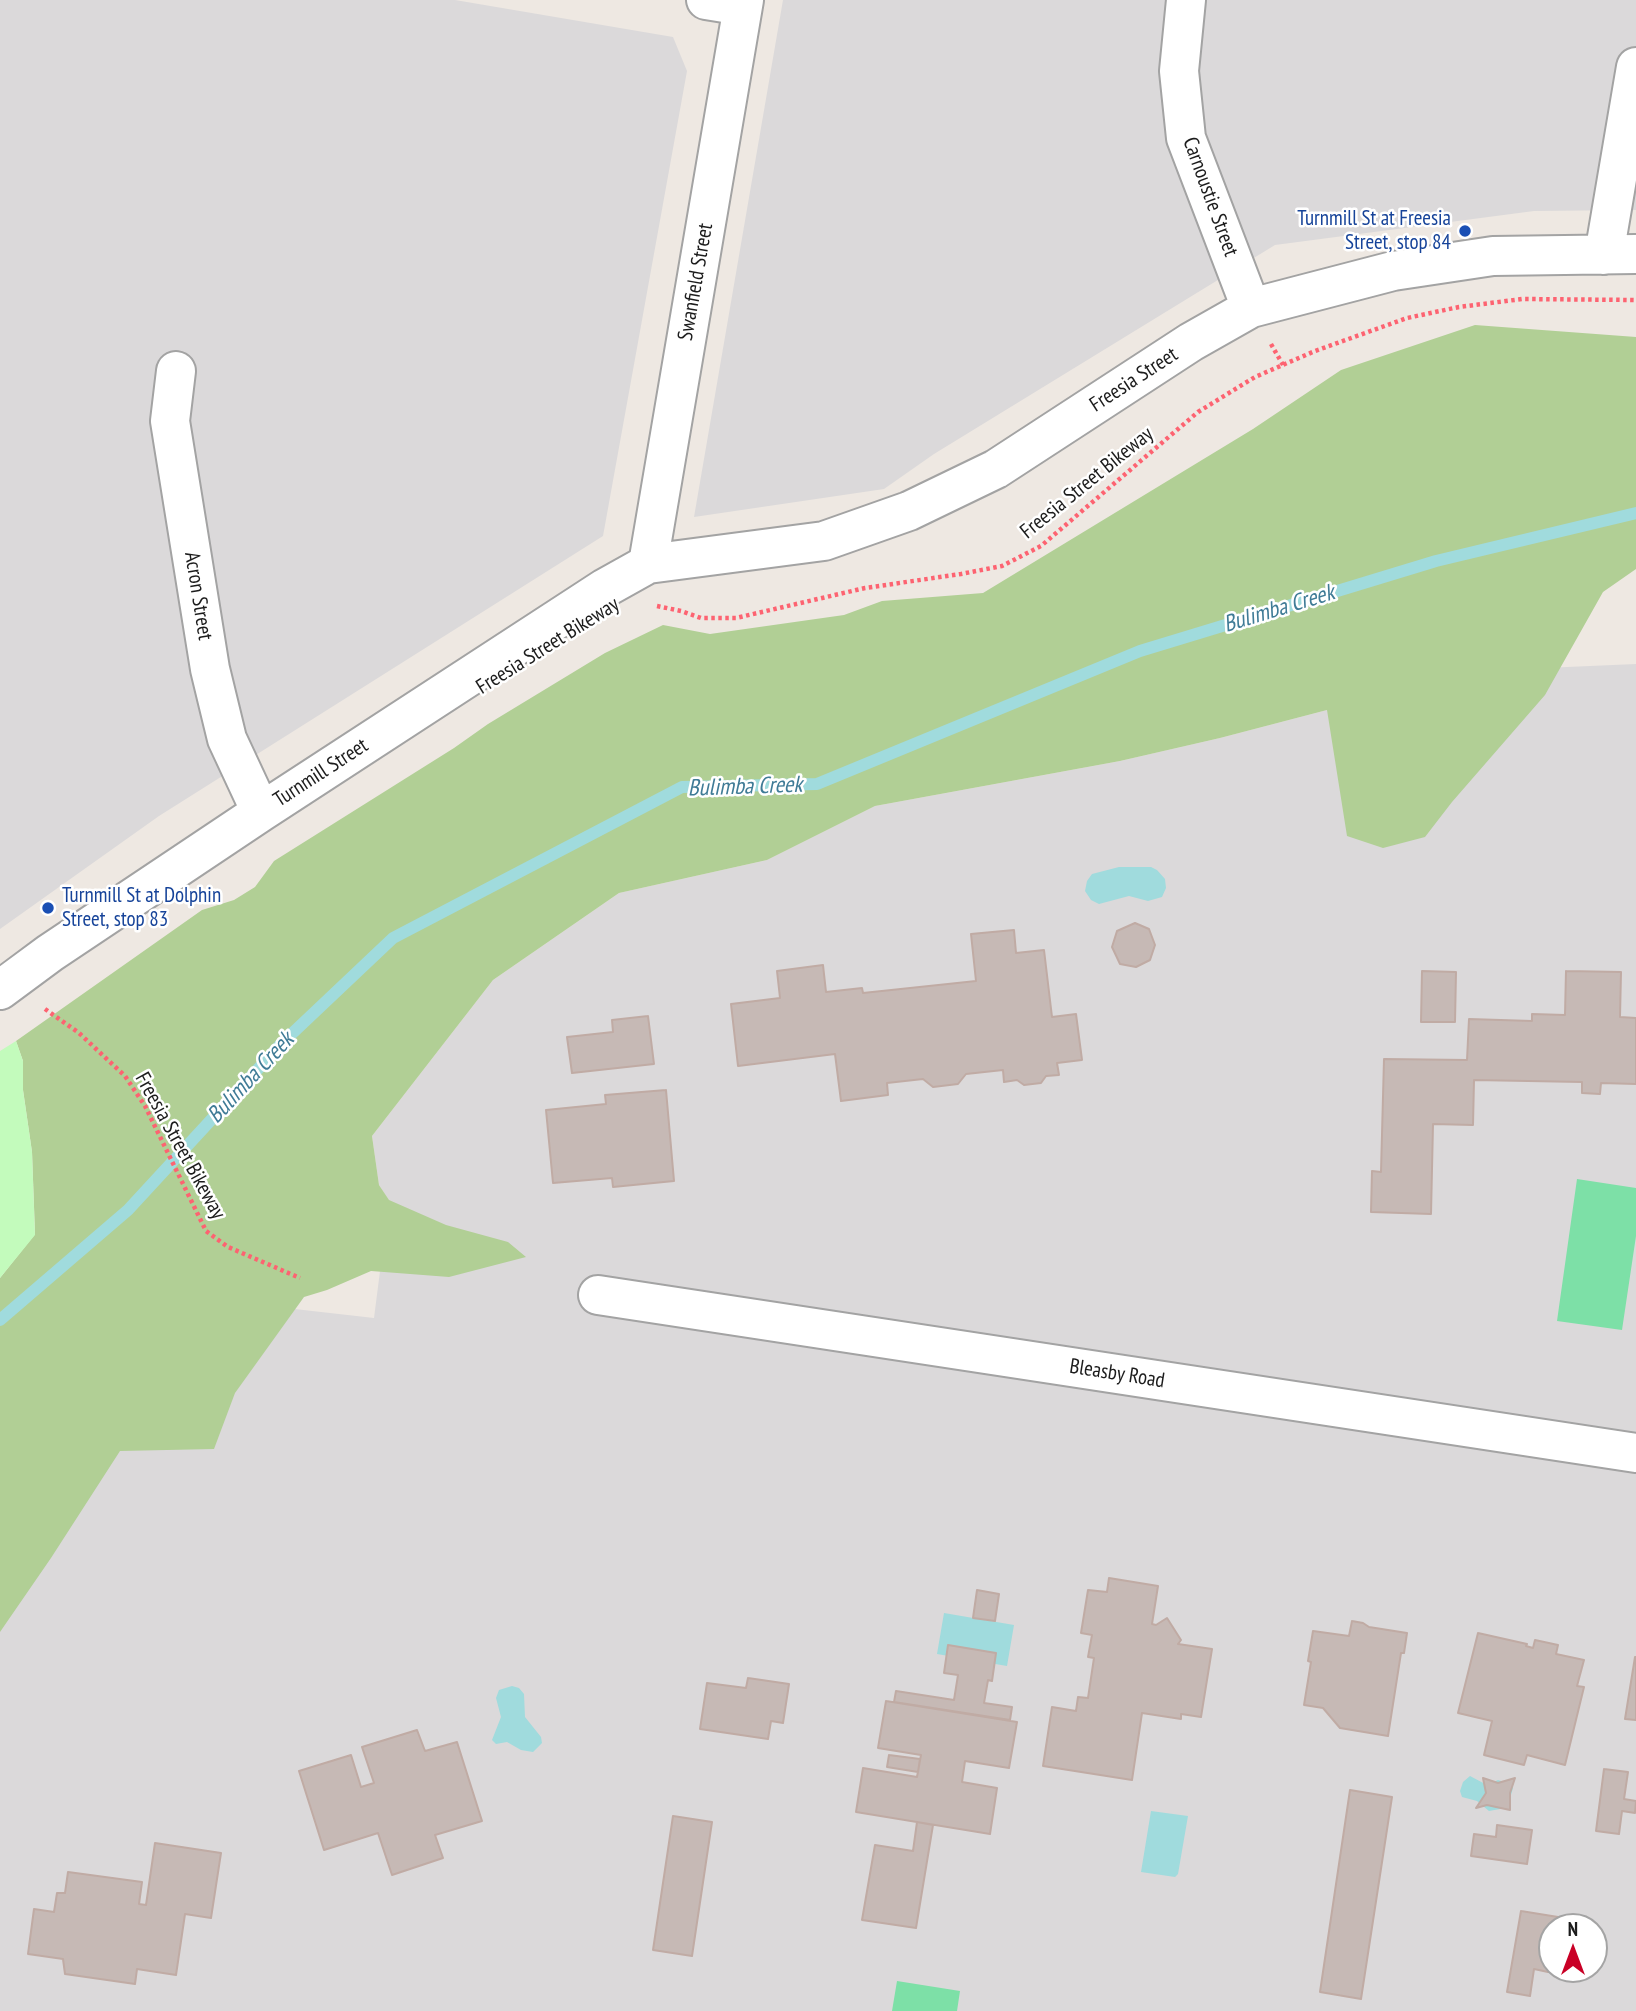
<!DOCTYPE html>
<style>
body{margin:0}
#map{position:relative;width:1636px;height:2011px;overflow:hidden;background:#eee8e2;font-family:"PT Sans Narrow",sans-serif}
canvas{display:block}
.north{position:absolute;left:1538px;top:1913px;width:70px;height:70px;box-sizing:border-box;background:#fff;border:2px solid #a4a4a4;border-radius:50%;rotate:0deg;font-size:19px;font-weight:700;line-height:28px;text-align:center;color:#1c1c1c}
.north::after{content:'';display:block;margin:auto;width:24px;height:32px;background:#c90026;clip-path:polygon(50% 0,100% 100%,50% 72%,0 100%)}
</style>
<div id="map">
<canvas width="1636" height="2011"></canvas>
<div class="north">N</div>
</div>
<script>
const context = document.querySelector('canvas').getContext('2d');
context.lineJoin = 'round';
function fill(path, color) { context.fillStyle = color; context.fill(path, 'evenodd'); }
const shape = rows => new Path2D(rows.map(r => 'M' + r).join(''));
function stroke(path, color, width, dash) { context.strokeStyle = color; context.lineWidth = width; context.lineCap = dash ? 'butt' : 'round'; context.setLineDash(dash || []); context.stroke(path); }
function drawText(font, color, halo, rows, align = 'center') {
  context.font = font + ' "PT Sans Narrow",sans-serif'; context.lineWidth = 5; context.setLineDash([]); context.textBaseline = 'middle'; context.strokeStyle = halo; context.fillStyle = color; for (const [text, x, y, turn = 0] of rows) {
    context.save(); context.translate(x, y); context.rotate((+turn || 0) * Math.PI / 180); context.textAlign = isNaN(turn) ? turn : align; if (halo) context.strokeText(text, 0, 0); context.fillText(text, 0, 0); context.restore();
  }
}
const residential = shape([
 [0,0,455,0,673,37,687,71,603,536,159,816,0,929],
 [783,0,1636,0,1636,210,1534,211,1275,245,934,454,884,489,694,517],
 [1636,664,1636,2011,0,2011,0,1341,277,1307,374,1318,389,1201,379,1185,372,1136,493,980,619,893,767,860,875,806,1120,761,1220,738,1327,710,1544,668],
 [1552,1927,1594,1927,1594,1969,1552,1969]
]);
const forest = shape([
 [1475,325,1636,337,1636,569,1603,592,1545,695,1452,802,1425,837,1383,848,1347,836,1327,710,1220,738,1120,761,875,806,767,860,619,893,493,980,372,1136,379,1185,389,1200,446,1225,508,1242,526,1257,449,1277,371,1271,327,1290,304,1297,235,1393,214,1449,120,1451,51,1558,0,1632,0,1278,35,1234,32,1152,23,1090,23,1061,16,1041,202,910,234,900,255,887,274,861,454,748,488,724,605,653,663,625,710,634,844,615,882,601,983,593,1253,429,1341,370]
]);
const park = shape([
 [16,1041,23,1061,23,1090,32,1152,35,1235,0,1278,0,1051]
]);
const pitch = shape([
 [1577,1179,1636,1188,1636,1236,1622,1330,1557,1321],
 [897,1981,960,1991,957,2011,892,2011]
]);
const water = shape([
 [1119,867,1151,867,1157,870,1165,879,1166,888,1162,897,1148,901,1129,896,1099,904,1091,900,1085,891,1087,881,1092,874],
 [944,1613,1014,1625,1007,1666,937,1654],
 [512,1686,519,1688,524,1694,525,1717,541,1737,542,1743,533,1752,521,1750,507,1742,496,1744,492,1740,501,1717,496,1698,499,1690],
 [1470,1776,1487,1785,1498,1780,1511,1784,1513,1788,1509,1802,1500,1809,1489,1811,1477,1801,1462,1797,1460,1791,1463,1782],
 [1151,1811,1188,1816,1178,1874,1175,1877,1141,1872]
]);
const stream = shape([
 [0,1320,128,1210,282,1043,393,938,682,787,817,784,1140,651,1436,561,1636,513]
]);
const building = shape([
 [1135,923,1149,929,1155,945,1150,960,1136,967,1120,964,1112,947,1117,931,1135,923],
 [1014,930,1016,953,1044,950,1052,1017,1076,1014,1082,1060,1057,1063,1059,1075,1046,1076,1041,1083,1024,1085,1017,1080,1004,1082,1003,1070,966,1074,958,1084,933,1087,923,1079,887,1083,888,1095,841,1101,835,1054,738,1066,731,1004,780,998,777,971,823,965,826,992,862,988,863,993,976,981,971,934,1014,930],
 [1422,971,1456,972,1455,1022,1421,1022,1422,971],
 [1566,971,1621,972,1620,1017,1636,1018,1636,1084,1601,1083,1600,1094,1582,1093,1582,1082,1474,1080,1473,1125,1433,1124,1431,1214,1371,1212,1372,1171,1381,1172,1384,1059,1467,1060,1469,1019,1532,1021,1532,1014,1565,1015,1566,971],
 [648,1016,654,1064,572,1073,567,1037,613,1032,612,1020,648,1016],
 [666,1090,674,1181,613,1187,612,1178,553,1183,546,1110,606,1104,605,1095,666,1090],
 [1109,1578,1158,1586,1152,1624,1156,1625,1167,1618,1181,1640,1178,1644,1212,1649,1201,1717,1181,1714,1181,1719,1142,1713,1132,1780,1043,1766,1052,1707,1076,1711,1078,1697,1088,1698,1094,1658,1088,1657,1092,1635,1081,1633,1088,1590,1107,1592,1109,1578],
 [977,1590,999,1594,995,1621,973,1618,977,1590],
 [1352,1621,1363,1623,1369,1627,1407,1633,1404,1653,1401,1653,1388,1736,1340,1728,1323,1708,1304,1705,1311,1662,1308,1661,1313,1631,1349,1636,1352,1621],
 [1478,1633,1527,1644,1526,1646,1533,1648,1535,1640,1558,1645,1556,1654,1584,1660,1577,1686,1584,1687,1565,1765,1527,1755,1524,1765,1484,1755,1492,1721,1458,1713,1478,1633],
 [948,1645,996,1653,992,1681,988,1680,984,1703,1012,1707,1010,1720,894,1702,896,1691,954,1700,958,1675,944,1673,948,1645],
 [1635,1657,1636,1657,1636,1720,1625,1719,1635,1657],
 [748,1678,789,1684,783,1723,771,1721,768,1739,700,1729,707,1683,746,1688,748,1678],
 [886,1701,1017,1722,1009,1768,965,1761,962,1782,997,1788,990,1834,856,1812,863,1768,917,1777,921,1755,878,1748,886,1701],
 [417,1730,425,1751,457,1742,482,1821,435,1835,443,1858,392,1875,378,1833,324,1850,299,1771,351,1755,361,1787,374,1783,362,1747,417,1730],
 [889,1755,920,1759,918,1772,887,1767,889,1755],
 [1604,1769,1628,1772,1624,1799,1636,1801,1635,1813,1622,1811,1619,1834,1596,1831,1604,1769],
 [1483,1778,1498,1783,1515,1778,1510,1793,1510,1810,1487,1805,1476,1808,1486,1793,1483,1778],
 [1350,1790,1392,1797,1361,1999,1320,1992,1350,1790],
 [673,1816,712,1822,692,1956,653,1950,673,1816],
 [917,1822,933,1825,916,1928,862,1920,875,1845,913,1851,917,1822],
 [1497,1825,1532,1830,1527,1864,1471,1856,1474,1834,1496,1837,1497,1825],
 [155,1843,221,1853,211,1918,185,1914,176,1975,137,1969,135,1984,65,1974,63,1959,28,1954,34,1909,54,1912,57,1893,65,1893,68,1872,142,1882,139,1904,146,1905,155,1843],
 [1521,1911,1558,1917,1556,1927,1552,1927,1552,1950,1548,1972,1534,1969,1530,1996,1507,1992,1521,1911]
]);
const path = shape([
 [1271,344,1283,365],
 [657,606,681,611,701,618,736,618,865,588,961,574,1002,566,1041,546,1198,412,1255,377,1315,351,1407,318,1459,307,1522,299,1636,300],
 [45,1009,79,1033,125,1076,145,1106,206,1231,228,1247,300,1278]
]);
const minor = shape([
 [706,0,743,6],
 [1186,0,1179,71,1186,138,1251,308],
 [1604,255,1636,67],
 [176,371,170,421,210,669,227,739,261,812],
 [648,564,744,0],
 [0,990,50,953,261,812,605,588,648,564,824,541,909,511,996,469,1191,342,1251,308,1393,271,1493,256,1636,254],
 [598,1295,1636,1453]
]);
const markers = [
 [1465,231,7,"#1a4fb4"],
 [48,908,7,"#1a4fb4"]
];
const streetNames = [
 ["Carnoustie Street",1210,197,70],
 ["Swanfield Street",696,282,-80],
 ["Freesia Street",1134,380,-33],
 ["Freesia Street Bikeway",1087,483,-39],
 ["Acron Street",198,596,81],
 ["Freesia Street Bikeway",548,646,-32],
 ["Turnmill Street",321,773,-33],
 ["Freesia Street Bikeway",180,1146,61],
 ["Bleasby Road",1117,1374,9]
];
const transitNames = [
 ["Turnmill St at Freesia",1451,219],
 ["Street, stop 84",1451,243],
 ["Turnmill St at Dolphin",62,896,"left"],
 ["Street, stop 83",62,920,"left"]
];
const waterNames = [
 ["Bulimba Creek",1279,609,-17],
 ["Bulimba Creek",745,787,-2],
 ["Bulimba Creek",251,1078,-47]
];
fill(residential, '#dbd9da');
fill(forest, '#b1cf95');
fill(park, '#c3fbbc');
fill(pitch, '#7de0a7');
fill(water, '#a0dbdd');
stroke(stream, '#a0dbdd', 12);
fill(building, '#c6b9b5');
stroke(building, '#c0aba4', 2);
stroke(minor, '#a3a3a3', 42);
stroke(path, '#fd6371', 4.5, [3.5, 3.5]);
stroke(minor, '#fff', 38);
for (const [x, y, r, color] of markers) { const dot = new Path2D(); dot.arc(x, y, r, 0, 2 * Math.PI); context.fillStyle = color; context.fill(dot); stroke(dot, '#fff', 2.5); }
drawText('21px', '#1c1c1c', '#fff', streetNames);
drawText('21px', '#164399', '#fff', transitNames, 'right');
drawText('italic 23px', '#3f7b96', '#fff', waterNames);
</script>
